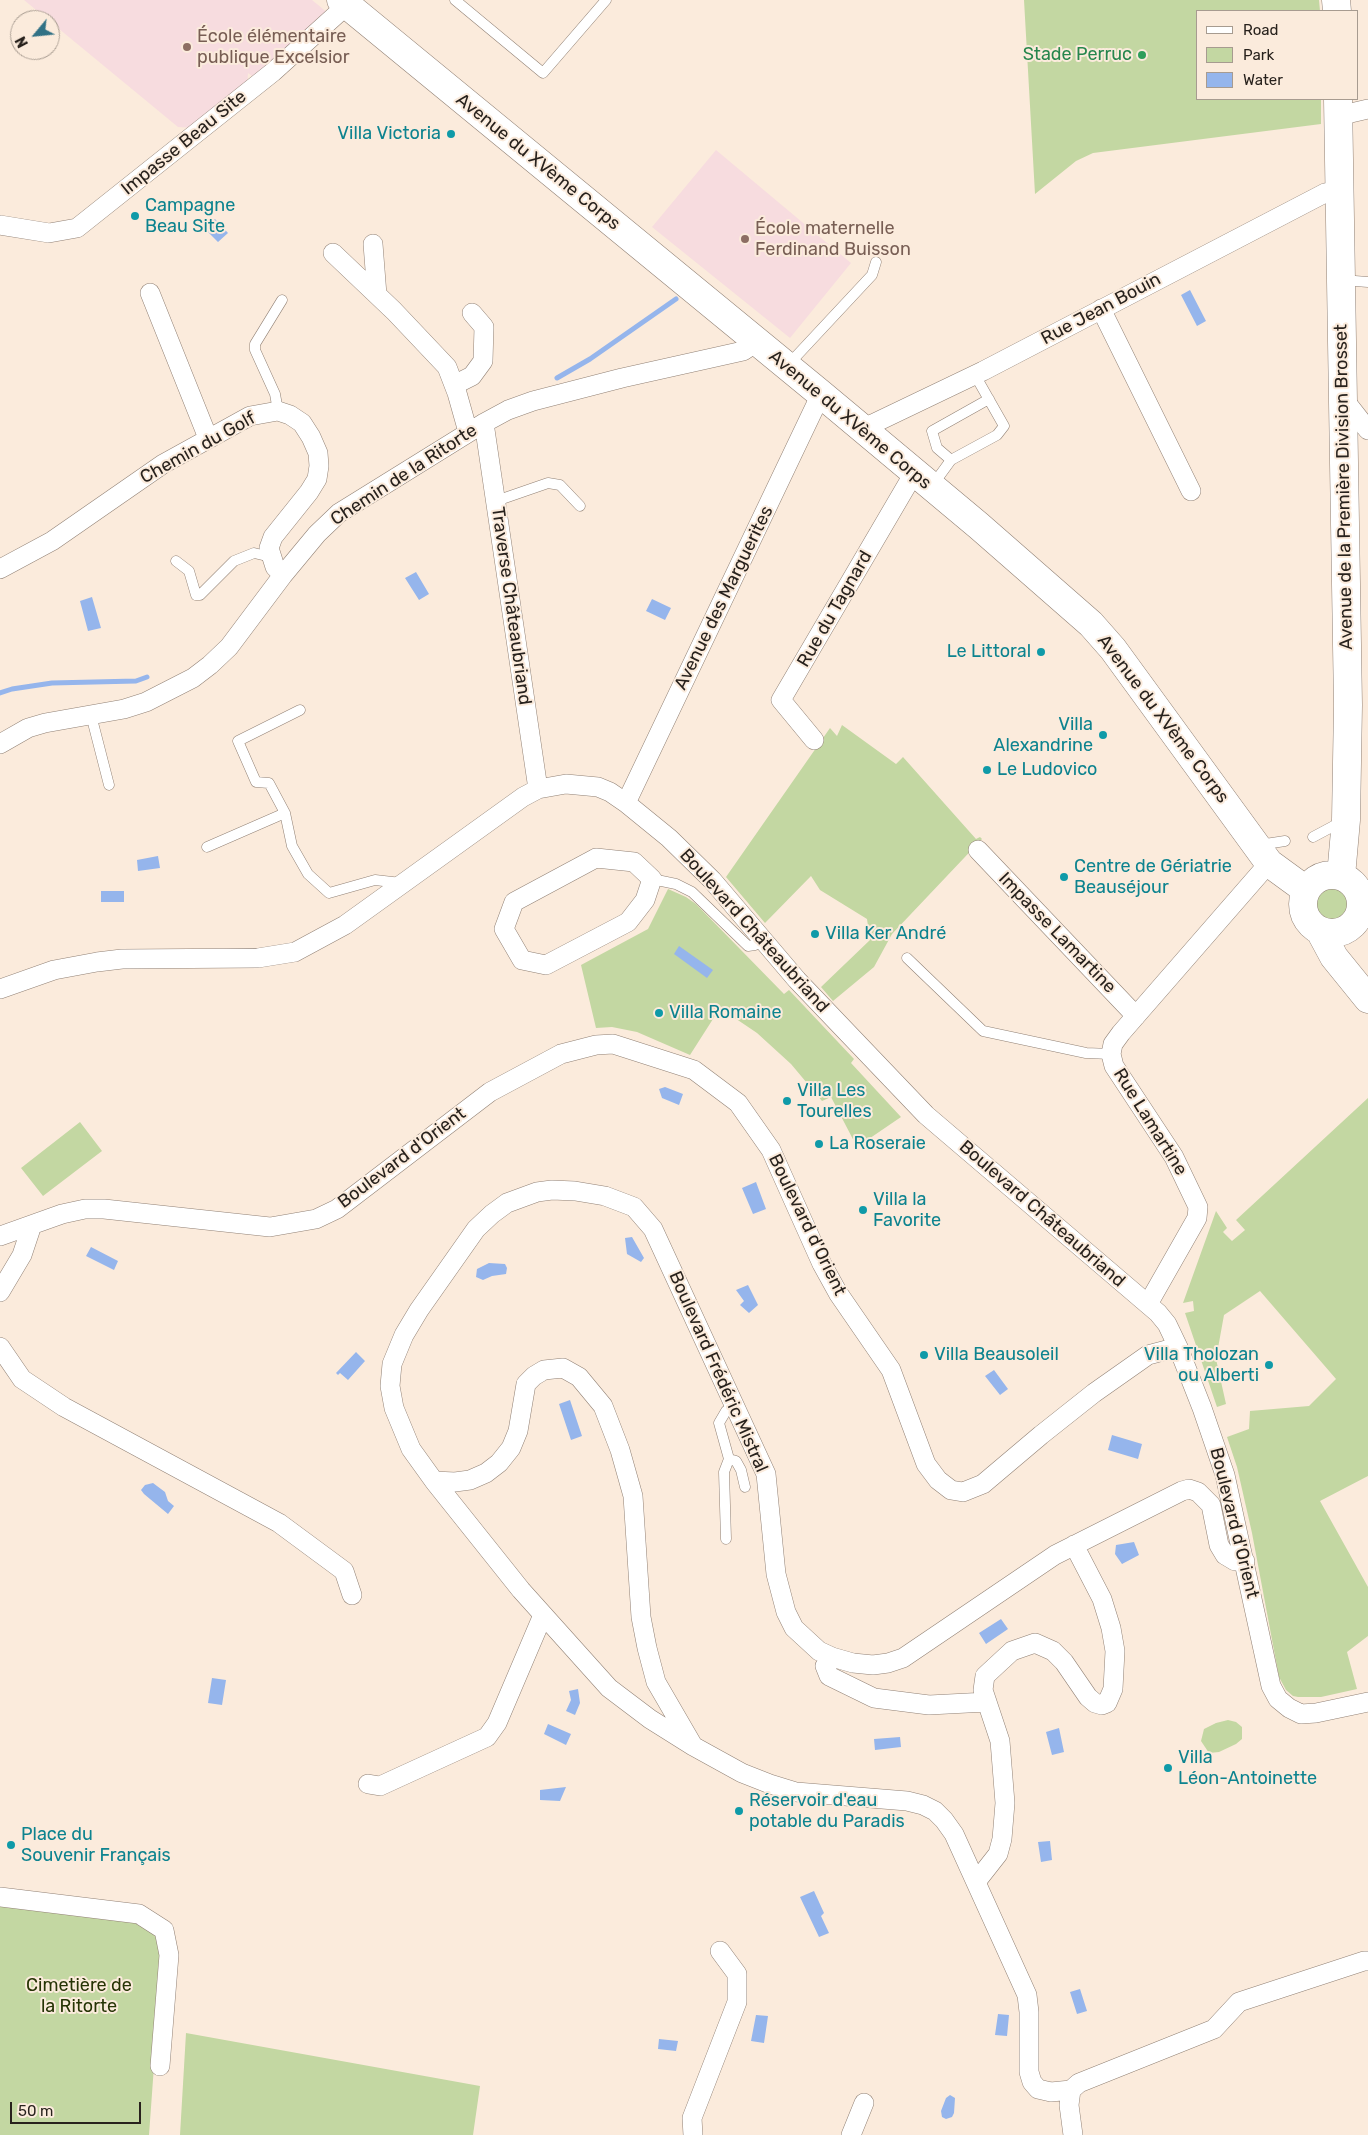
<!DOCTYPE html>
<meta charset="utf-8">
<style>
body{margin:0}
#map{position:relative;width:1368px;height:2135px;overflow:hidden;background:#fbebdc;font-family:Rubik,sans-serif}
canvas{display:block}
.legend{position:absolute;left:1196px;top:10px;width:162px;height:90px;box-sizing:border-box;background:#fbebdc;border:1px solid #a79b90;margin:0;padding:6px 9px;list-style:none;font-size:15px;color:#28221d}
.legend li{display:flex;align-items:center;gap:10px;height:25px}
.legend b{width:25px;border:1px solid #a79b90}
.north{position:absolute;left:10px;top:10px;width:50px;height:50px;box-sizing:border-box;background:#fbebdc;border:1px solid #a79b90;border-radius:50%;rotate:242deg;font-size:14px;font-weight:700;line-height:20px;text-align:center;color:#28221d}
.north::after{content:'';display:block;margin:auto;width:18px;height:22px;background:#317185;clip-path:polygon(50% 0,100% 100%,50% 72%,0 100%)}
.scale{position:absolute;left:10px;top:2102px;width:131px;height:22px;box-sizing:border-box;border:2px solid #28221d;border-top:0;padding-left:6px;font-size:15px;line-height:18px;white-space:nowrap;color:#28221d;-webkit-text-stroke:4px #fbebdc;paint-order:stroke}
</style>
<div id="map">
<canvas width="1368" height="2135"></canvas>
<ul class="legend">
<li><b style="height:6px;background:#fff"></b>Road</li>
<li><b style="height:14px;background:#c3d7a2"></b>Park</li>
<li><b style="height:14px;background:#95b5ec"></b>Water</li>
</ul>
<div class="north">N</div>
<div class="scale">50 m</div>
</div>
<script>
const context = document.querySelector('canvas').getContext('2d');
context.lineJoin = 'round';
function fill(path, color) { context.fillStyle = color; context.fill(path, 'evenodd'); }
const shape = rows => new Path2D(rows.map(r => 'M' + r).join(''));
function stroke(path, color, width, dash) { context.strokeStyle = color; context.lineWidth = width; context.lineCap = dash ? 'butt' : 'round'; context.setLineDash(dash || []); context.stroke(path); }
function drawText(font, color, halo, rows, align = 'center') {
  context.font = font + ' Rubik,sans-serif'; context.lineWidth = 4; context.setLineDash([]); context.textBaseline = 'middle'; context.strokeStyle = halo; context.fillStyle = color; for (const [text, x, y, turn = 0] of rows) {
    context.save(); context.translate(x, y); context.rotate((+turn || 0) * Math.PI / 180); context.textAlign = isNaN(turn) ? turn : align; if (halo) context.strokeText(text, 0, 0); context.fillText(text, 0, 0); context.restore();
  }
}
const education = shape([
 [24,0,312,0,329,14,257,80,248,73,247,88,194,128,178,127],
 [716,150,851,263,790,338,652,227]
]);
const green = shape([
 [1024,0,1319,0,1320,11,1197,11,1197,99,1321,99,1321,124,1093,153,1076,161,1035,194],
 [842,725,896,764,903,757,976,839,980,837,982,839,892,934,874,967,833,1001,821,987,870,940,867,919,820,890,811,876,765,923,726,877,830,728,837,736],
 '1313 904a19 19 0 1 1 38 0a19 19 0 1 1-38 0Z',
 [668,889,686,897,696,904,784,994,789,990,854,1059,851,1063,901,1117,857,1147,831,1097,822,1101,791,1064,757,1033,720,1008,690,1055,637,1032,612,1027,596,1028,581,965,648,929],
 [1368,1098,1368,1476,1320,1501,1368,1587,1368,1636,1347,1652,1357,1689,1321,1697,1298,1697,1293,1696,1286,1690,1279,1677,1252,1533,1237,1467,1227,1437,1249,1429,1250,1411,1309,1406,1336,1379,1260,1291,1224,1315,1216,1359,1226,1404,1217,1407,1185,1313,1194,1311,1193,1301,1183,1303,1216,1211,1227,1228,1223,1232,1232,1241,1245,1230,1236,1220],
 [80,1122,102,1151,43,1196,21,1168],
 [1228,1720,1236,1722,1242,1727,1242,1739,1236,1744,1219,1752,1209,1753,1201,1741,1204,1729,1216,1723],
 [0,1904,138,1920,158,1934,162,1955,149,2135,0,2135],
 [186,2033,480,2086,473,2135,180,2135]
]);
const water = shape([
 [215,219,228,233,218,242,205,229],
 [1190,290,1206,321,1197,326,1181,295],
 [416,572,429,594,419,600,405,578],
 [92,597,101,628,88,631,80,601],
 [652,599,671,608,665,620,646,611],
 [158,856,160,868,138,871,137,860],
 [101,891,124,891,124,902,101,902],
 [679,946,713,970,707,978,674,954],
 [665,1087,683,1094,679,1105,662,1098,659,1089],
 [756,1182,766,1209,753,1214,742,1188],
 [632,1237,644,1258,641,1262,627,1254,625,1238],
 [91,1247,118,1261,114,1270,86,1256],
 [489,1263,505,1264,507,1268,506,1274,492,1276,483,1280,476,1277,477,1269],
 [748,1285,758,1305,749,1313,740,1305,744,1301,736,1290],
 [356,1352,365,1361,348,1380,340,1373,338,1375,336,1373],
 [994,1370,1008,1389,1000,1395,985,1376],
 [570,1400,582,1436,571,1440,559,1404],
 [1112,1435,1142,1444,1138,1459,1108,1450],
 [153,1483,165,1492,168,1501,174,1506,168,1514,144,1494,141,1490,145,1485],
 [1134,1542,1139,1555,1122,1564,1115,1554,1116,1545],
 [1001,1619,1008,1629,986,1644,979,1633],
 [212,1678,226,1680,222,1705,208,1703],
 [578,1689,580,1703,575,1715,566,1711,571,1700,569,1691],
 [548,1724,571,1734,566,1745,544,1734],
 [1059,1728,1064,1752,1052,1755,1046,1732],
 [900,1737,901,1747,875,1750,874,1739],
 [566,1787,560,1801,540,1800,540,1790],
 [1050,1841,1052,1860,1041,1862,1038,1842],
 [814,1891,824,1913,821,1916,829,1933,819,1937,800,1897],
 [1080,1989,1087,2011,1077,2014,1070,1992],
 [998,2014,1009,2015,1007,2036,995,2035],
 [756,2015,768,2016,764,2043,751,2041],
 [659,2039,678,2041,676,2051,658,2049],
 [950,2095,955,2098,954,2113,952,2117,946,2119,942,2117,941,2111,946,2098]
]);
const stream = shape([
 [557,378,590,359,676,299],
 [0,693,12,689,52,683,136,681,147,677]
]);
const lane = shape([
 [455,0,543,73,606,0],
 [1342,280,1368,282],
 [788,365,872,275,876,262],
 [975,375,1004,426,997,435,951,460,937,448,932,431,989,399],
 [278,411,275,394,255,350,255,344,282,300],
 [932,486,951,460],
 [496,501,548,483,560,485,580,506],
 [176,561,189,571,196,595,200,595,234,561,254,553,271,557],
 [300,710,238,741,256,782,269,783,285,813,292,846,308,874,329,893,375,880,401,883],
 [91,715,109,785],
 [1313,837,1343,821],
 [1259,845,1285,841],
 [207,847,285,813],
 [652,879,676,884,692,892,748,946,755,945,762,939],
 [907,958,983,1031,1086,1053,1111,1054],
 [729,1459,736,1461,741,1470,745,1487],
 [726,1539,724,1472,729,1459,719,1423,726,1411,734,1405]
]);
const street = shape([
 [1338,116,1368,109],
 [0,225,49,233,77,228,273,72,347,5],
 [373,244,377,295],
 [333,253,394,311,447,367,457,393,468,432],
 [150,293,208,438],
 [1101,309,1191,491],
 [454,385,472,376,483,361,484,327,472,313],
 [1342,397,1368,430],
 [484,423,538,789],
 [862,429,983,371,1325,193,1339,191],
 [0,569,52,541,163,464,250,416,278,411,290,415,302,423,311,437,318,453,319,466,317,479,309,492,273,537,269,548,275,567,283,575],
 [814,740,781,700,914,473],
 [0,744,28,728,45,723,124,709,146,702,193,678,210,665,229,647,283,575,317,534,339,513,484,423,508,410,533,401,622,378,743,351,757,342],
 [626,803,821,394],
 [978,850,1136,1016],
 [596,858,634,862,652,879,645,900,628,922,546,965,522,960,504,929,514,902,596,858],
 [0,989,54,970,97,962,122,959,258,958,295,952,345,925,523,797,538,789,566,784,598,787,610,792,626,803,669,838,712,880,797,980,926,1115,1158,1313,1167,1324,1178,1347,1202,1408,1225,1475,1271,1686,1278,1699,1289,1708,1301,1714,1316,1713,1368,1702],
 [0,1236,62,1214,85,1209,104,1209,270,1227,316,1219,337,1209,490,1092,561,1054,596,1045,613,1044,694,1070,738,1103,771,1150,822,1264,838,1293,891,1370,926,1464,938,1480,951,1490,963,1492,983,1484,1041,1435,1094,1393,1148,1355,1178,1347],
 [0,1292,22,1255,32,1225],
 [1148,1304,1197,1218,1198,1207,1174,1157,1114,1066,1111,1054,1113,1044,1121,1033,1269,863],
 [0,1347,22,1379,64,1407,279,1523,344,1571,352,1595],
 [434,1481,455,1482,470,1480,486,1473,499,1463,511,1448,518,1431,526,1384,534,1376,544,1370,563,1368,579,1377,603,1406,620,1450,633,1496,641,1617,647,1648,656,1682,692,1744],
 [832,1657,825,1666,829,1676,874,1698,929,1705,987,1702],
 [368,1784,380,1786,487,1737,497,1723,543,1615],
 [976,1882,998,1854,1002,1839,1005,1803,1000,1741,983,1690,985,1676,1012,1651,1035,1643,1053,1651,1064,1662,1088,1697,1095,1703,1102,1705,1107,1703,1113,1689,1115,1651,1111,1628,1102,1599,1074,1545],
 [0,1897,139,1914,164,1930,169,1955,160,2066],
 [1071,2090,1079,2083,1214,2029,1239,2002,1364,1961,1368,1961],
 [693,2135,692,2118,737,2002,737,1974,720,1951],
 [851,2135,864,2103],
 [1073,2135,1069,2105,1071,2090,1051,2092,1038,2089,1032,2082,1029,2072,1029,2012,1027,1995,954,1834,944,1820,935,1811,923,1805,907,1801,796,1792,770,1784,742,1773,693,1746,650,1719,609,1688,521,1590,434,1481,411,1449,394,1408,390,1386,392,1364,404,1335,419,1310,476,1229,492,1214,507,1203,537,1192,552,1190,575,1191,605,1196,634,1207,653,1229,766,1474,776,1574,786,1612,794,1628,819,1651,832,1657,853,1663,873,1665,888,1663,903,1658,1055,1555,1182,1491,1189,1489,1198,1492,1211,1505,1219,1545,1225,1555,1235,1561,1245,1561]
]);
const secondary = shape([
 [341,0,821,394,979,526,1091,624,1113,649,1269,863,1306,890],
 [1336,0,1337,11],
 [1338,99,1348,705,1346,820,1341,876],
 '1303 904a29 29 0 1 1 58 0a29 29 0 1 1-58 0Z',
 [1320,931,1334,957,1368,999]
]);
const markers = [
 [187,47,5,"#8d6e63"],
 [1142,55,5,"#2e9e5b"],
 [451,134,5,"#0f9aa8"],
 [135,216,5,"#0f9aa8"],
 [745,239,5,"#8d6e63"],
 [1041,652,5,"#0f9aa8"],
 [1103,735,5,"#0f9aa8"],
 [987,770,5,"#0f9aa8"],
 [1064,877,5,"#0f9aa8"],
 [815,934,5,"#0f9aa8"],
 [659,1013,5,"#0f9aa8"],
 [787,1101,5,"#0f9aa8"],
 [819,1144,5,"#0f9aa8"],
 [863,1210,5,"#0f9aa8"],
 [924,1355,5,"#0f9aa8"],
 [1269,1365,5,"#0f9aa8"],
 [1168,1768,5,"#0f9aa8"],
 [739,1811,5,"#0f9aa8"],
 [11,1845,5,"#0f9aa8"]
];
const educationNames = [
 ["École élémentaire",197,37],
 ["publique Excelsior",197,58],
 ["École maternelle",755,229],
 ["Ferdinand Buisson",755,250]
];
const leisureNames = [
 ["Stade Perruc",1132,55]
];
const cultureNames = [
 ["Villa Victoria",441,134,"right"],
 ["Campagne",145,206],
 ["Beau Site",145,227],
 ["Le Littoral",1031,652,"right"],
 ["Villa",1093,725,"right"],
 ["Alexandrine",1093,746,"right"],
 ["Le Ludovico",997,770],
 ["Centre de Gériatrie",1074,867],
 ["Beauséjour",1074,888],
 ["Villa Ker André",825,934],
 ["Villa Romaine",669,1013],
 ["Villa Les",797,1091],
 ["Tourelles",797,1112],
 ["La Roseraie",829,1144],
 ["Villa la",873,1200],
 ["Favorite",873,1221],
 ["Villa Beausoleil",934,1355],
 ["Villa Tholozan",1259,1355,"right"],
 ["ou Alberti",1259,1376,"right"],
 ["Villa",1178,1758],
 ["Léon-Antoinette",1178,1779],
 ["Réservoir d'eau",749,1801],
 ["potable du Paradis",749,1822],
 ["Place du",21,1835],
 ["Souvenir Français",21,1856]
];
const streetNames = [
 ["Impasse Beau Site",184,143,-39],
 ["Avenue du XVème Corps",538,162,39],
 ["Rue Jean Bouin",1101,309,-28],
 ["Avenue du XVème Corps",850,420,40],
 ["Chemin du Golf",198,448,-29],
 ["Chemin de la Ritorte",404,475,-33],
 ["Avenue de la Première Division Brosset",1344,487,-91],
 ["Avenue des Marguerites",724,598,-64],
 ["Traverse Châteaubriand",511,606,82],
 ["Rue du Tagnard",835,609,-60],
 ["Avenue du XVème Corps",1163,719,53],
 ["Boulevard Châteaubriand",754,931,48],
 ["Impasse Lamartine",1057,933,46],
 ["Rue Lamartine",1150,1122,58],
 ["Boulevard d'Orient",402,1158,-37],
 ["Boulevard Châteaubriand",1042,1214,41],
 ["Boulevard d'Orient",807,1225,64],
 ["Boulevard Frédéric Mistral",718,1372,66],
 ["Boulevard d'Orient",1234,1523,76]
];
const parkNames = [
 ["Cimetière de",79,1986],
 ["la Ritorte",79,2007]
];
fill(education, '#f7dcdf');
fill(green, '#c3d7a2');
fill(water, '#95b5ec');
stroke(stream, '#95b5ec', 5);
stroke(lane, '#918175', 11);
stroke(street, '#918175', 20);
stroke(secondary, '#918175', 29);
stroke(lane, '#fff', 10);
stroke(street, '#fff', 19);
stroke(secondary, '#fff', 28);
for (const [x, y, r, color] of markers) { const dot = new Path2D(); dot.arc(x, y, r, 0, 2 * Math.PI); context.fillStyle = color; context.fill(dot); stroke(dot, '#fbebdc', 2); }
drawText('18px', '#785e54', '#fbebdc', educationNames, 'left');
drawText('18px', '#27864d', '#fbebdc', leisureNames, 'right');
drawText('18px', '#0d838f', '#fbebdc', cultureNames, 'left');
drawText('18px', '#28221d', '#fbebdc', streetNames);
drawText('18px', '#263405', '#fbebdc', parkNames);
</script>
